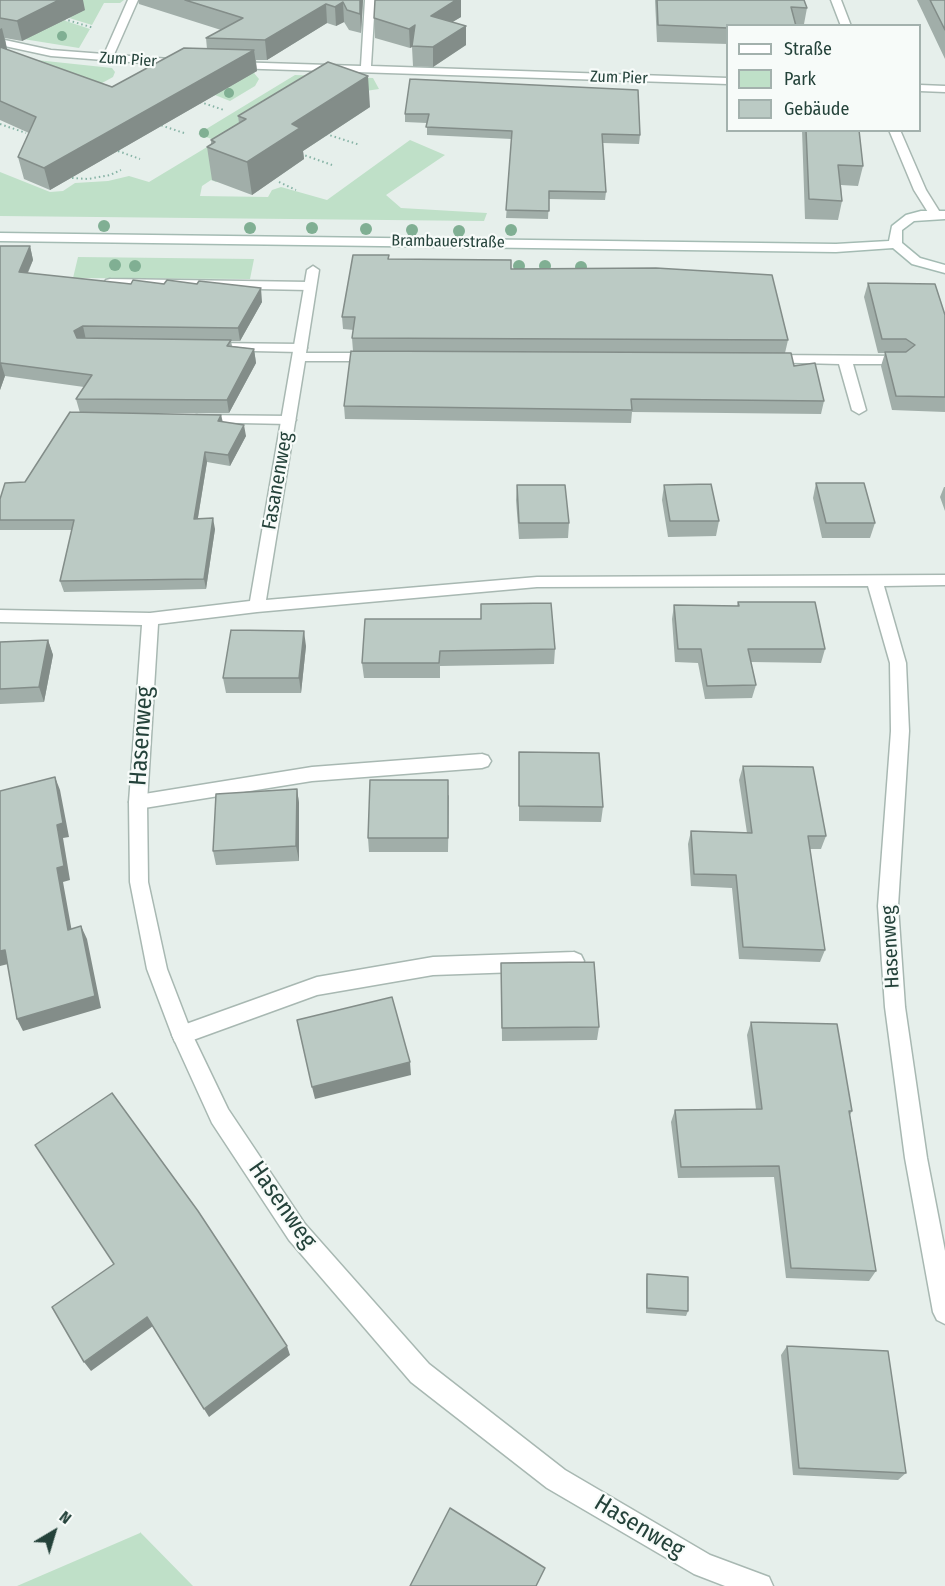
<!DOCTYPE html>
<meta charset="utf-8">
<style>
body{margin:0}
#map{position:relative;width:945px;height:1586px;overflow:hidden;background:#e6efeb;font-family:"Fira Sans Condensed",sans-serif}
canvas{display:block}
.legend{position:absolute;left:726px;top:24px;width:195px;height:108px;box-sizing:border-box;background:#f7fbf9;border:2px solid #a3b1ad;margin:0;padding:8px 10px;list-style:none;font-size:18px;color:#24423a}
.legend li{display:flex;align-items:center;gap:12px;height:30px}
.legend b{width:30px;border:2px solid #a3b1ad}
.north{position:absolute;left:24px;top:1502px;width:60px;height:60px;-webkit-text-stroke:4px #f7fbf9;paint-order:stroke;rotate:38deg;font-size:16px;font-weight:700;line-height:24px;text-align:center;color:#24423a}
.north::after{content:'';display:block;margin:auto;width:21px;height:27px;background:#24423a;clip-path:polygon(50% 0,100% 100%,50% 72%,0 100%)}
</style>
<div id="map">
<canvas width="945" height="1586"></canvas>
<ul class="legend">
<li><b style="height:8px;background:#fff"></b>Straße</li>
<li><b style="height:16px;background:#bfe0c8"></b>Park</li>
<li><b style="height:16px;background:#bbcac4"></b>Gebäude</li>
</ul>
<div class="north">N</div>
</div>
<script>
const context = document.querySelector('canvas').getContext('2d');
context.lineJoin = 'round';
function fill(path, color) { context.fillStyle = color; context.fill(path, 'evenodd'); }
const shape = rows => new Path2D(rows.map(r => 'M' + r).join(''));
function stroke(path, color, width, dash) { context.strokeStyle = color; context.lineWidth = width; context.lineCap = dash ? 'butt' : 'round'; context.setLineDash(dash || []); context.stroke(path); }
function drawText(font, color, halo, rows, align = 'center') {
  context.font = font + ' "Fira Sans Condensed",sans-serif'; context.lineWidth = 4.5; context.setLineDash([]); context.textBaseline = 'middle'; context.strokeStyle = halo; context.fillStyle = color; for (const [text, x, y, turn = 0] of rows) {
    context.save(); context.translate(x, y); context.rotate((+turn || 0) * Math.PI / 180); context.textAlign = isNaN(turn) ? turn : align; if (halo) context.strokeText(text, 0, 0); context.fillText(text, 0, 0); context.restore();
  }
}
const green = shape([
 [68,0,124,0,120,3,104,3,92,25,46,11],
 [54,17,90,29,79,48,17,38,0,25],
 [27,59,112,68,115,72,113,77,73,99],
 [152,70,254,73,259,79,255,86,230,101],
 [295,75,373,78,379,89,359,92,216,182,211,180,202,186,200,196,268,197,272,190,281,187,327,200,410,140,445,155,386,195,401,208,487,213,484,221,0,216,0,172,50,192,63,191,75,183,108,181,129,176,149,182,217,141,198,134],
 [78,257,254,259,250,279,73,278],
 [140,1532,193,1586,17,1586,140,1533]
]);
const path = shape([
 [64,19,94,28],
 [200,102,224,110],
 [0,124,26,133],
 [157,124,184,133],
 [326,134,360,145],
 [118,151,140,159],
 [301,154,332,165],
 [72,178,88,179,110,175,121,170],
 [279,182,296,190]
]);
const service = shape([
 [128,0,138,0,112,59,103,61,102,59,128,0],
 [110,279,309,282,315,286,309,290,106,286,104,283,106,280,110,279],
 [212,343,300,344,307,348,300,352,207,350,205,347,207,344,212,343],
 [197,415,289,416,296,420,289,424,192,422,190,419,192,416,197,415],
 [482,754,488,756,491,761,488,766,482,768,312,781,138,809,132,807,129,802,132,797,138,795,312,767,482,754],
 [574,952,581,955,584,961,581,967,574,970,433,975,317,995,182,1044,175,1042,172,1035,175,1028,317,977,433,957,574,952]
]);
const minor = shape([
 [365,0,375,0,371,66,728,78,728,84,232,68,227,65,232,62,361,66,365,0],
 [831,0,841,0,851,26,841,26,831,0],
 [0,39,51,50,183,60,188,63,183,66,51,56,0,45,0,39],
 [920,85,945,86,945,92,920,91,920,85],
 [889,130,900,130,926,190,941,214,939,217,931,217,914,190,889,130],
 [313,266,319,270,306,353,375,353,382,357,375,361,305,361,266,600,537,577,945,575,945,585,884,586,906,663,909,731,898,906,905,1007,927,1158,945,1251,945,1324,937,1320,933,1312,905,1158,885,1007,878,906,891,731,890,663,868,586,537,587,257,612,158,624,147,802,148,882,167,969,192,1034,228,1109,305,1224,429,1364,565,1470,710,1555,769,1577,773,1586,725,1586,694,1574,547,1488,411,1382,289,1240,212,1123,172,1035,147,969,130,882,129,802,142,625,0,622,0,610,150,613,250,601,307,270,313,266],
 [769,355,902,356,909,360,902,364,853,364,866,410,859,414,852,410,839,364,764,362,762,359,764,356,769,355]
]);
const secondary = shape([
 [921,211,945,211,945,219,914,221,902,230,902,243,920,258,945,265,945,273,912,264,893,248,836,252,0,241,0,233,836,244,889,241,892,226,906,215,921,211]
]);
const trees = [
 [62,36,5],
 [229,93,5],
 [204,133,5],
 [104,226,6],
 [250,228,6],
 [312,228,6],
 [366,229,6],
 [412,230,6],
 [511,230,6],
 [459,231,6],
 [115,265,6],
 [135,266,6],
 [519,266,6],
 [545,266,6],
 [581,267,6]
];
const wall = shape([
 [0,0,85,10,22,41,5,38,7,49,6,50,112,87,207,49,206,38,221,30,139,4,138,0,363,0,361,33,349,30,344,22,336,26,327,23,267,60,256,60,257,71,50,190,24,179,18,157,29,133,0,120],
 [655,0,804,0,807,8,804,24,728,26,728,44,657,42],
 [917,0,945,0,945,59],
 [461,17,452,22,466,45,433,67,413,66,412,47,410,48,375,38,374,18],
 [410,79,640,135,639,144,603,143,606,192,605,200,549,199,548,219,506,218,512,139,427,135,427,123,405,122,405,114],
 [370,107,303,151,304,159,252,195,212,180,207,147,211,145,211,140,239,123,238,116],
 [802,130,859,130,863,166,858,186,841,185,842,201,838,220,805,219],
 [0,246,30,246,33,260,28,273,262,302,240,341,231,341,232,346,254,349,256,363,229,413,96,413,221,415,223,422,246,436,230,466,207,462,198,518,215,529,206,589,64,592,60,581,72,530,0,530,0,499,25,482,80,413,76,399,84,387,5,376,0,390],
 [389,259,511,269,788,340,785,353,360,351,794,366,824,401,821,414,632,412,631,423,345,419,344,406,353,351,352,338,354,330,343,329,342,317],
 [868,283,945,315,945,412,892,410,881,366,885,353,878,353,864,297],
 [816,483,875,523,870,538,822,538,813,498],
 [517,485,569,523,568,538,519,539,516,500],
 [664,485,719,521,716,536,668,537,662,500],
 [944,487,945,487,945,511,940,497],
 [738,602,825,649,821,663,751,662,756,685,752,698,705,699,698,663,675,662,672,619,674,605,737,606],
 [481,604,555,649,554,664,440,666,440,678,364,678,362,663,481,619],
 [48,640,53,655,44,702,0,704,0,642],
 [306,646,301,693,226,693,223,678],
 [519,752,603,807,601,822,519,821],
 [743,766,826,836,821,849,810,849,825,950,820,962,739,959,732,888,691,886,688,844,691,831,747,833,739,780],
 [297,789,299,803,299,861,216,865,213,851],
 [449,795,448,852,369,852,368,838],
 [501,963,599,1027,597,1040,502,1041],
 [751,1022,852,1111,850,1115,876,1271,869,1281,786,1278,774,1177,678,1178,671,1122,675,1110,756,1109,747,1035],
 [647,1274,688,1311,686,1316,646,1313,646,1279],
 [787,1346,906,1473,898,1480,793,1475,781,1355]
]);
const shadedWall = shape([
 [59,0,83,0,85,10,22,41,17,21],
 [360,0,363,0,361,33,360,14],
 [456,0,461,0,461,17,431,35,431,16],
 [343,2,344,22,336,26,335,7],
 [326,4,327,23,267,60,265,40],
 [415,25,416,45,410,48,409,29],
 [466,26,466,45,433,67,433,47],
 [2,28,7,49,0,52,0,29],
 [254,50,257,71,50,190,44,168],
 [368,76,370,107,303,151,304,159,252,195,247,162,292,124],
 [30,246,33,260,22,285,19,272],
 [261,288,262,302,240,341,238,328],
 [83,326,86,340,77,345,74,331],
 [254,349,256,363,229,413,227,400],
 [1,363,5,376,0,390,0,365],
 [221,415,223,426,218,421],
 [244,425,246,436,230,466,228,455],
 [205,452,207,462,196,529,194,519],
 [213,518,215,529,206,589,204,579],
 [304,631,306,646,301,693,299,678],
 [48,640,53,655,44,702,39,687],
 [55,777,60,790,69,837,63,838,70,880,63,882,74,943,68,930,57,868,57,825],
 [297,789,299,803,299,861,296,846],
 [81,926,87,939,101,1008,23,1031,17,1019],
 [5,950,12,963,0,966,0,951],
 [410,1062,411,1075,315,1099,312,1087],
 [147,1317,153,1326,91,1371,84,1362],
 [287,1346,290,1355,209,1417,204,1409]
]);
const building = shape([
 [0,0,59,0,17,21,0,18,0,0],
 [185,0,360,0,360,14,347,10,343,2,335,7,326,4,265,40,206,38,243,18,185,0],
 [375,0,456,0,431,16,466,26,433,47,412,46,415,25,409,29,374,18,375,0],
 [657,0,804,0,807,8,791,7,796,26,728,26,728,28,658,25,657,0],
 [930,0,945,0,945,30,930,0],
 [0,47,112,87,184,48,254,50,44,168,18,157,36,117,0,101,0,47],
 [328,62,368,76,292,124,300,128,247,162,207,147,215,142,211,140,246,119,238,116,328,62],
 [410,79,638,90,640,135,602,134,606,192,549,191,549,211,506,210,512,131,426,127,429,114,405,114,410,79],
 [806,130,859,130,863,166,838,165,842,201,809,199,806,130],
 [0,246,30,246,19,272,131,284,133,280,164,284,167,280,197,284,199,281,261,288,238,328,83,326,74,331,77,338,231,340,227,346,254,349,227,400,76,399,92,375,1,363,0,365,0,246],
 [353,255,389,255,388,259,511,260,511,269,656,268,772,275,788,340,352,338,355,317,342,317,353,255],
 [868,283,935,284,945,315,945,397,896,396,885,352,906,352,915,345,906,339,882,339,868,283],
 [351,351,791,353,794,366,815,363,824,401,631,399,632,410,344,406,351,351],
 [70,412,221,415,218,421,244,425,228,455,205,452,194,519,213,518,204,579,60,581,74,520,0,520,0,499,5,483,25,482,70,412],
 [816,483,864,483,875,523,826,523,816,483],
 [711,484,719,521,670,521,664,485,711,484],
 [517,485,565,485,569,523,519,523,517,485],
 [738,602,815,602,825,649,748,649,756,685,707,686,701,649,678,649,674,605,739,606,738,602],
 [551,603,555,649,440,651,439,663,362,663,365,619,481,619,481,604,551,603],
 [231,630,304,631,299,678,223,678,231,630],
 [48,640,39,687,0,689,0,642,48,640],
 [519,752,599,753,603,807,519,806,519,752],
 [743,766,813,767,826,836,808,836,825,950,743,947,736,875,694,874,691,831,752,833,743,766],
 [55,777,63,823,57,825,64,866,57,868,68,930,81,926,95,996,17,1019,5,950,0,951,0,791,55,777],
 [370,780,448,780,448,838,368,838,370,780],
 [297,789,296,846,213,851,216,794,297,789],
 [594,962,599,1027,502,1028,501,963,594,962],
 [392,997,410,1062,312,1087,297,1020,392,997],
 [751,1022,837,1024,852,1111,849,1111,876,1271,791,1268,779,1166,681,1167,675,1110,762,1109,751,1022],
 [112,1093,198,1211,287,1346,204,1409,147,1317,84,1362,52,1307,114,1264,35,1145,112,1093],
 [647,1274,688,1277,688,1311,647,1308,647,1274],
 [787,1346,888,1351,906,1473,799,1468,787,1346],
 [450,1508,545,1568,536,1586,410,1586,450,1508]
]);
const farStreetnames = [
 ["Zum Pier",128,60,4],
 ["Zum Pier",619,78,2],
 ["Brambauerstraße",448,242,1]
];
const streetNames = [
 ["Fasanenweg",278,481,-80],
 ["Hasenweg",891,947,-93]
];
const nearStreetnames = [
 ["Hasenweg",142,736,-86],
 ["Hasenweg",282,1205,55],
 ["Hasenweg",639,1527,31]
];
fill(green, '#bfe0c8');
stroke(service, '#a8b8b2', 3);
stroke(minor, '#a8b8b2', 3);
stroke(secondary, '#a4bbb3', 3);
stroke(path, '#86b3a5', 2, [1.5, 3]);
fill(service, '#fff');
fill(minor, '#fff');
fill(secondary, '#fff');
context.fillStyle = '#80af93';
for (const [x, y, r] of trees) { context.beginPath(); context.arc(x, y, r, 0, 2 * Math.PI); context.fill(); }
fill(wall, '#a1aea9');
fill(shadedWall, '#838d89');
fill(building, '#bbcac4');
stroke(building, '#838d89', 1.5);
drawText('16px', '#24423a', '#f7fbf9', farStreetnames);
drawText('20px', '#24423a', '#f7fbf9', streetNames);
drawText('24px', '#24423a', '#f7fbf9', nearStreetnames);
</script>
